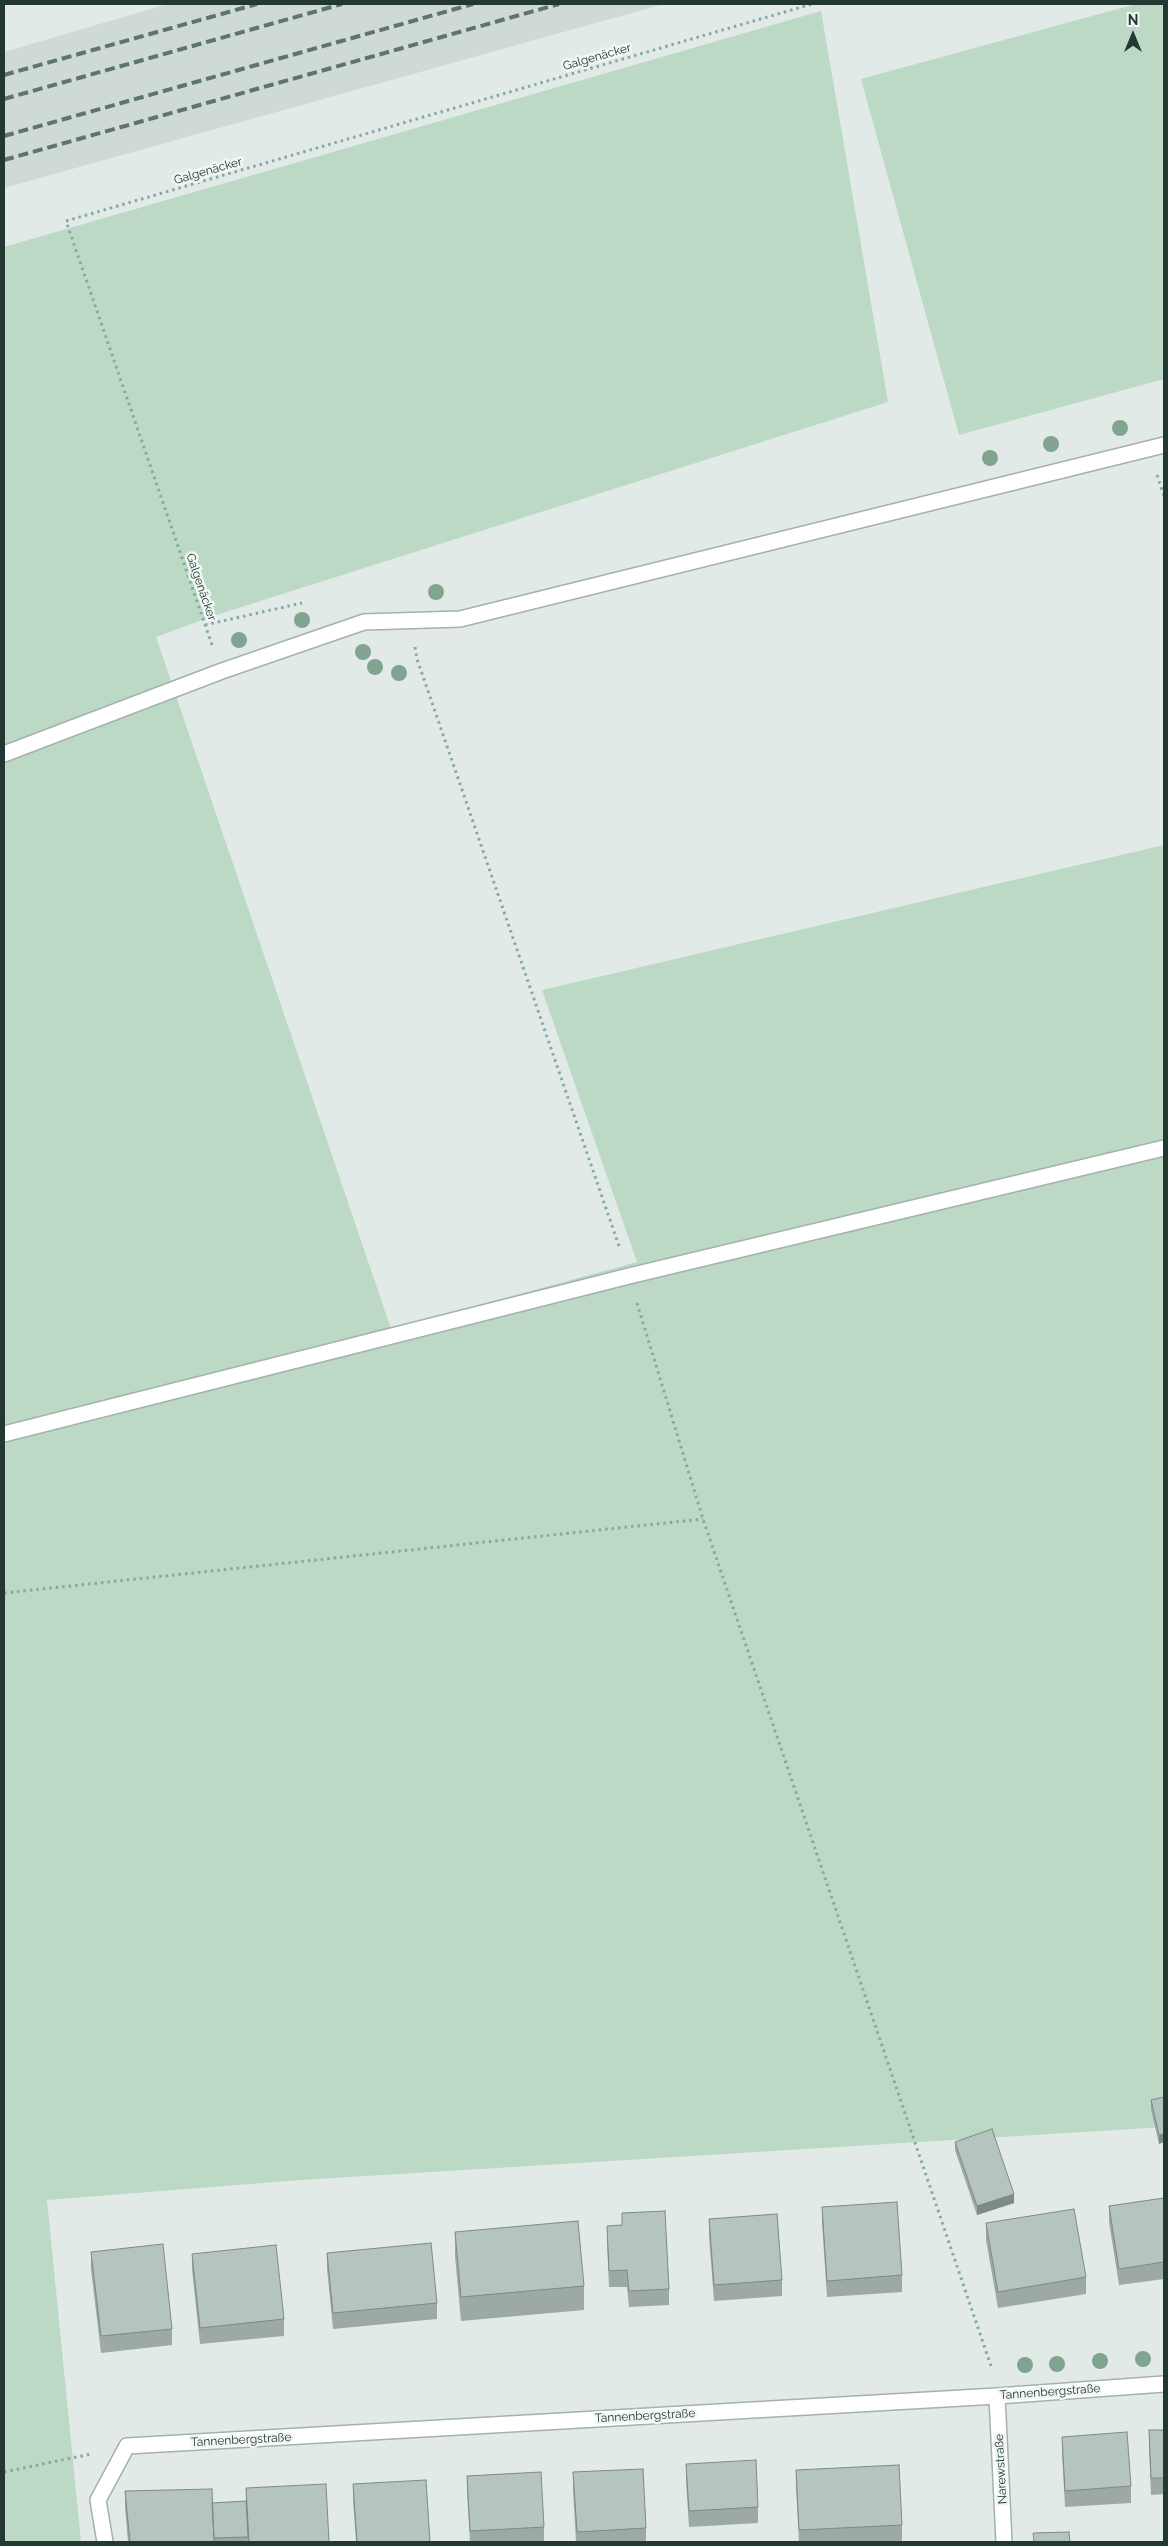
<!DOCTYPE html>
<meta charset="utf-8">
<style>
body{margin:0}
#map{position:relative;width:1168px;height:2546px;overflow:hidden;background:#e1eae6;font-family:Raleway,sans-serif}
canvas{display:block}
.frame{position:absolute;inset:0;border:5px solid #233833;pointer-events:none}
.north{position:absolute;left:1108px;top:10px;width:50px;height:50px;-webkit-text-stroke:4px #f1f7f4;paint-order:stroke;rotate:0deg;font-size:14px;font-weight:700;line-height:20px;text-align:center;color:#233833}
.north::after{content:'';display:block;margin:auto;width:18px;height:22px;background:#233833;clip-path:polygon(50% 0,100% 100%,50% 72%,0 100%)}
</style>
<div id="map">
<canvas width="1168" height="2546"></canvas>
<div class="frame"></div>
<div class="north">N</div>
</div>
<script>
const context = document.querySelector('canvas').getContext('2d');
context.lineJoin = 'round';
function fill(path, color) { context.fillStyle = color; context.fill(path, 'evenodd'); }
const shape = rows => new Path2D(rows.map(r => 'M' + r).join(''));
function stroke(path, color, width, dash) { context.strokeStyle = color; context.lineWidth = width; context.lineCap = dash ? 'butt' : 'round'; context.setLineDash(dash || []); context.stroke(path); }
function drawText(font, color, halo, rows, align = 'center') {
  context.font = font + ' Raleway,sans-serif'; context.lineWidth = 5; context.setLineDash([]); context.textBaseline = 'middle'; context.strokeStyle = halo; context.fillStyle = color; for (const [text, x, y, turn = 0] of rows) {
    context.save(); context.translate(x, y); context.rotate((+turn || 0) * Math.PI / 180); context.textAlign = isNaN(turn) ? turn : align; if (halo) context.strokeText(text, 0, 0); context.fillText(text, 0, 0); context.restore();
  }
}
const built = shape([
 [168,4,664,4,4,188,4,52]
]);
const green = shape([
 [1136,4,1164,4,1164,379,959,435,861,79],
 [821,11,888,402,216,615,156,637,391,1329,637,1262,542,990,1164,845,1164,2127,301,2180,47,2200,81,2542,4,2542,4,247]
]);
const path = shape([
 [1157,475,1164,496],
 [205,625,302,603],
 [212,645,66,221,812,4],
 [415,647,417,659,620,1249],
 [637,1303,703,1519,992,2369],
 [4,1593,703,1519],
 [4,2472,91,2454]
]);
const lane = shape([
 [4,754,222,671,364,622,460,619,1164,445],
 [4,1434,629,1276,1164,1148]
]);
const street = shape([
 [997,2396,1004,2542],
 [105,2542,98,2500,127,2446,997,2396,1164,2384]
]);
const rail = shape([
 [4,75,257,4],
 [4,99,342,4],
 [4,136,473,4],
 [4,160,559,4]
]);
const trees = [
 [1120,428],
 [1051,444],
 [990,458],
 [436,592],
 [302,620],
 [239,640],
 [363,652],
 [375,667],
 [399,673],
 [1143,2359],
 [1100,2361],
 [1057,2364],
 [1025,2365]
];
const wall = shape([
 [1164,2097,1159,2144,1151,2109,1151,2100],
 [955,2142,1014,2203,977,2215,955,2150],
 [1164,2198,1164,2279,1119,2285,1109,2222,1109,2206],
 [822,2207,902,2275,902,2292,827,2297,822,2223],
 [622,2213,669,2289,669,2305,629,2307,627,2287,609,2287,607,2242,607,2226,622,2225],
 [709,2219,782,2280,782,2296,714,2301,709,2236],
 [986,2223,1086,2277,1086,2294,998,2308,986,2240],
 [455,2232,584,2286,584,2310,461,2321,455,2256],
 [91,2252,172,2329,172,2345,101,2353,91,2269],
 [327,2253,437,2303,437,2319,333,2329,327,2269],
 [192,2254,284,2319,284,2336,200,2344,192,2270],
 [1149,2430,1164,2430,1164,2494,1151,2495,1149,2447],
 [1062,2437,1131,2486,1131,2503,1065,2507,1062,2453],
 [686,2464,758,2507,758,2523,689,2527,686,2481],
 [796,2470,902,2525,902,2541,875,2542,799,2542,796,2487],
 [573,2472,646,2528,646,2542,576,2542,573,2489],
 [467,2476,544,2527,544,2542,470,2542,467,2492],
 [353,2484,430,2542,356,2542,353,2500],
 [246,2488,329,2542,248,2542,248,2541,248,2542,128,2542,125,2507,125,2491,212,2503,246,2501]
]);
const shadedWall = shape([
 [1164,2134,1164,2142,1159,2144,1159,2135],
 [1014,2194,1014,2203,977,2215,977,2206]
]);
const building = shape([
 [1164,2097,1164,2134,1159,2135,1151,2100,1164,2097],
 [992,2129,1014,2194,977,2206,955,2142,992,2129],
 [1164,2198,1164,2262,1119,2269,1109,2206,1164,2198],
 [897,2202,902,2275,827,2281,822,2207,897,2202],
 [1074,2209,1086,2277,998,2292,986,2223,1074,2209],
 [665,2211,669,2289,629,2291,627,2270,609,2271,607,2226,622,2225,622,2213,665,2211],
 [777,2214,782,2280,714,2285,709,2219,777,2214],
 [578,2221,584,2286,461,2297,455,2232,578,2221],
 [431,2243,437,2303,333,2313,327,2253,431,2243],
 [163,2244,172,2329,101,2336,91,2252,163,2244],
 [276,2245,284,2319,200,2328,192,2254,276,2245],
 [1149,2430,1164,2430,1164,2478,1151,2478,1149,2430],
 [1127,2432,1131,2486,1065,2491,1062,2437,1127,2432],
 [756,2460,758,2507,689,2511,686,2464,756,2460],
 [899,2465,902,2525,799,2530,796,2470,899,2465],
 [643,2469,646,2528,577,2532,573,2472,643,2469],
 [541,2472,544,2527,470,2531,467,2476,541,2472],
 [426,2480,430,2542,357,2542,353,2484,426,2480],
 [326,2484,329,2542,249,2542,246,2488,326,2484],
 [212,2489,214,2542,130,2542,125,2491,212,2489],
 [246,2501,248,2537,214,2538,212,2503,246,2501],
 [1069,2532,1070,2542,1034,2542,1033,2533,1069,2532]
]);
const streetNames = [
 ["Galgenäcker",597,57,-16],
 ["Galgenäcker",208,171,-16],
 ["Galgenäcker",201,587,71],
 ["Tannenbergstraße",1050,2392,-4],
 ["Tannenbergstraße",645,2416,-3],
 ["Tannenbergstraße",241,2440,-3],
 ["Narewstraße",1001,2469,-93]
];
fill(built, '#cfd9d5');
fill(green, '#bbd9c5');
stroke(lane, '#a4b1ad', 18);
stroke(street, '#a4b1ad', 18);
stroke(path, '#84aaa0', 3, [2.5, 4]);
stroke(lane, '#fff', 15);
stroke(street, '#fff', 15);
stroke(rail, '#5d746f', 4, [10, 5]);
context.fillStyle = '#80a490';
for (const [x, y] of trees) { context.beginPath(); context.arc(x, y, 8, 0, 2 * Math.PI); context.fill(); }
fill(wall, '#9da9a4');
fill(shadedWall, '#7f8986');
fill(building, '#b6c4bf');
stroke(building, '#7f8986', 1);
drawText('12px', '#233833', '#f1f7f4', streetNames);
</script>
